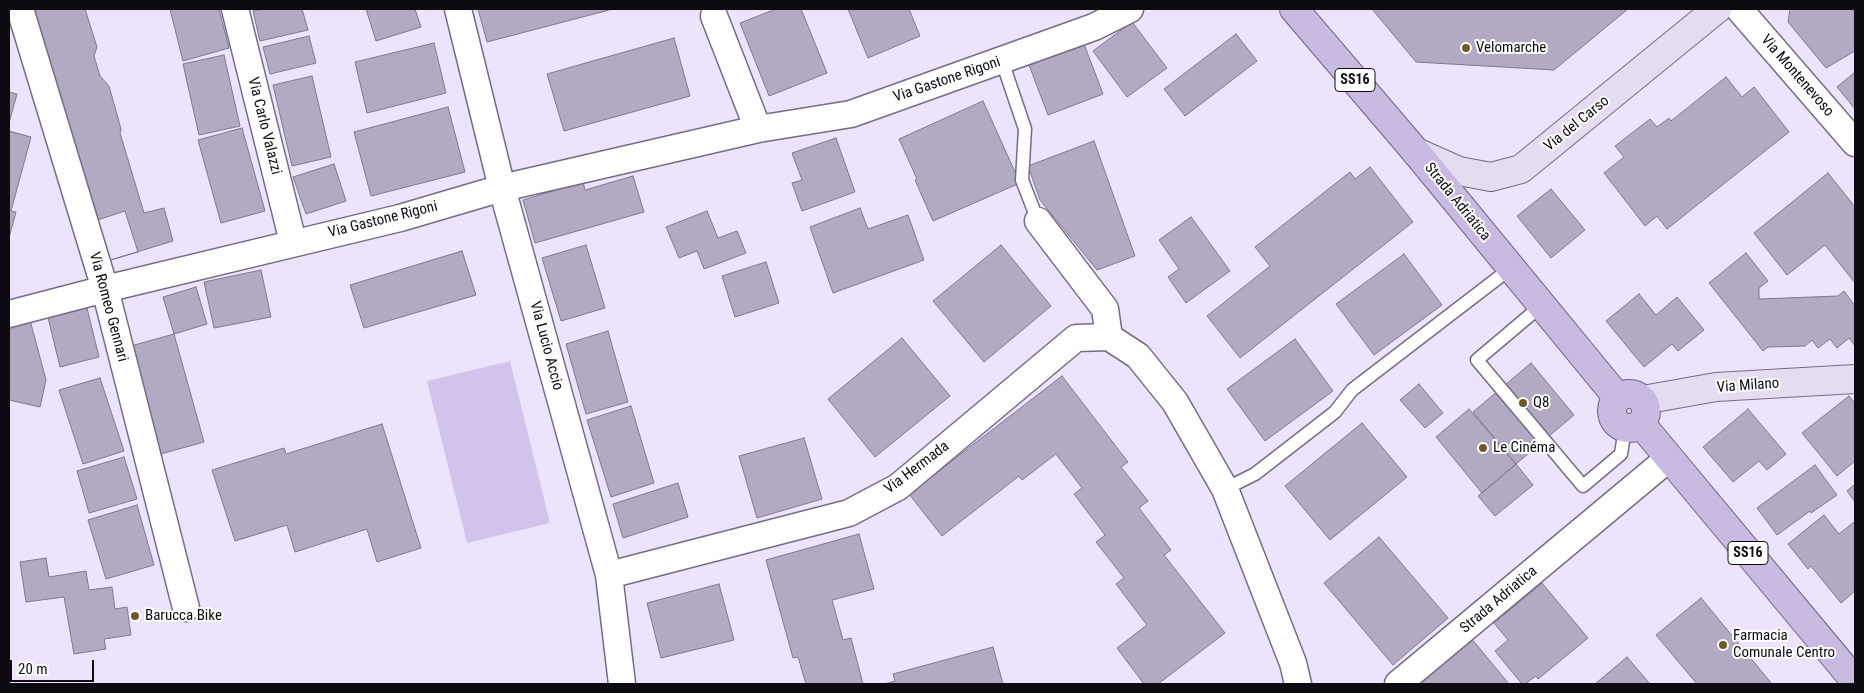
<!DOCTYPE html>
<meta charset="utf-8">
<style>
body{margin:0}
#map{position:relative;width:1864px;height:693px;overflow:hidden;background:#ece3fc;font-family:"Roboto Condensed",sans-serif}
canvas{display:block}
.frame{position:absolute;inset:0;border:10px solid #0d0a12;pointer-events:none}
.scale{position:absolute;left:10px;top:660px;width:84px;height:22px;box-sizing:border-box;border:2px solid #0d0a12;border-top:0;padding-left:6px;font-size:15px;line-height:18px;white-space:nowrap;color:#0d0a12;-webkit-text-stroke:4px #fff;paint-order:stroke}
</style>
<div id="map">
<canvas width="1864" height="693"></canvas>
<div class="frame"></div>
<div class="scale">20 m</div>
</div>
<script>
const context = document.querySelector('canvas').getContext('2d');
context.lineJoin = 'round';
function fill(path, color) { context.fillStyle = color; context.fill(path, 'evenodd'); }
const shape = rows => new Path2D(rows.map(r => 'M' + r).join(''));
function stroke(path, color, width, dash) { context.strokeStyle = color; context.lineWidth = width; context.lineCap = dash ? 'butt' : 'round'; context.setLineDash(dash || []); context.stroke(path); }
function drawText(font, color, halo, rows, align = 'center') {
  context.font = font + ' "Roboto Condensed",sans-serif'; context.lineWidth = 4; context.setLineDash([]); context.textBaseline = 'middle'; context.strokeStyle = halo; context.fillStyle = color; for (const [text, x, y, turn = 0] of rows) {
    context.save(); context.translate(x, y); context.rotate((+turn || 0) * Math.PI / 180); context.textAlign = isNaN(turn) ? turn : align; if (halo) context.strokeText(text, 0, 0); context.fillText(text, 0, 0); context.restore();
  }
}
const green = shape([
 [510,361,550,523,467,543,427,381]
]);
const building = shape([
 [32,9,85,9,97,47,94,56,100,76,109,86,121,129,120,133,144,213,164,208,173,241,107,261,32,9],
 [170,9,219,9,229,48,183,61,170,9],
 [263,9,302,9,308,30,260,41,253,11,263,9],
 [366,9,415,9,421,27,376,41,366,9],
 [478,9,613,9,487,42,478,9],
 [776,9,801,9,827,73,769,96,740,23,776,9],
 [848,9,909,9,920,36,868,58,848,9],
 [1372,9,1628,9,1554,70,1416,62,1372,9],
 [1790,9,1855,9,1855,51,1826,68,1788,22,1790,9],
 [1132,22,1167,68,1127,97,1093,51,1132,22],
 [1236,34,1257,61,1185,116,1164,89,1236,34],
 [309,36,316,63,270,74,263,47,309,36],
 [674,38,690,96,564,131,547,74,674,38],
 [434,43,446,93,367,113,355,62,434,43],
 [1084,44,1103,94,1048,115,1029,65,1084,44],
 [224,55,240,126,199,135,183,64,224,55],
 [1855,72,1855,109,1837,87,1855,72],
 [312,76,331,157,292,166,273,85,312,76],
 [1726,77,1742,97,1754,87,1789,132,1667,229,1657,216,1645,226,1604,173,1624,157,1615,146,1650,119,1657,127,1669,118,1671,121,1726,77],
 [9,92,17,94,9,123,9,92],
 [983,101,1020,183,933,221,915,180,917,179,899,139,983,101],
 [448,107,465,172,371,196,354,132,448,107],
 [242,128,265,211,221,223,198,140,242,128],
 [9,131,31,137,11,211,16,212,9,238,9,131],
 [836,138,855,192,802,211,792,183,802,180,792,153,836,138],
 [1094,141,1135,256,1097,270,1040,200,1028,166,1094,141],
 [334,164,346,201,306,214,293,177,334,164],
 [1370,167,1413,222,1240,358,1207,316,1270,266,1255,247,1350,172,1355,179,1370,167],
 [1828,173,1855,207,1855,283,1825,245,1787,275,1754,233,1828,173],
 [633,176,644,212,535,243,523,200,583,182,585,190,633,176],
 [1551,189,1585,230,1551,258,1517,216,1551,189],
 [860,208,868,229,908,215,924,260,833,293,810,227,860,208],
 [125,211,138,252,107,261,95,221,125,211],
 [707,211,718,238,737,231,746,253,704,269,697,251,679,258,666,227,707,211],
 [1191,217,1230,271,1186,303,1168,277,1179,269,1159,240,1191,217],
 [586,245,605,308,561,321,542,258,586,245],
 [1001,245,1051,306,984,362,933,301,1001,245],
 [462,251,476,295,364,328,350,285,462,251],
 [1746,253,1768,281,1759,288,1759,299,1838,296,1844,291,1855,306,1855,346,1849,338,1837,348,1830,339,1818,348,1812,340,1805,346,1768,347,1763,351,1709,283,1746,253],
 [1404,254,1442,305,1374,355,1336,304,1404,254],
 [766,262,779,303,735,317,722,276,766,262],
 [261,270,271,317,214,328,204,282,261,270],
 [196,287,207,324,174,334,163,297,196,287],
 [1639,294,1656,315,1677,297,1704,330,1678,351,1672,344,1644,367,1606,321,1639,294],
 [85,300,99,357,60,367,46,309,85,300],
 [30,320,46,380,40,407,9,400,9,326,30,320],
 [608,331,628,402,586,414,566,344,608,331],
 [174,334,204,442,157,455,127,347,174,334],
 [902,338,950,396,875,457,828,399,902,338],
 [1295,339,1333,391,1265,441,1227,389,1295,339],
 [1531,363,1574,415,1516,464,1473,412,1531,363],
 [1062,376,1128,462,1121,467,1148,501,1139,508,1171,550,1164,555,1225,633,1158,684,1144,684,1117,648,1147,625,1116,584,1124,578,1096,542,1105,535,1074,494,1082,488,1056,454,1022,480,1019,476,942,536,909,494,1062,376],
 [100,378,124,451,83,464,59,390,100,378],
 [1419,384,1443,413,1425,428,1400,400,1419,384],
 [1849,396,1855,403,1855,461,1837,476,1802,433,1849,396],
 [631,406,654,483,611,497,587,420,631,406],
 [1469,409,1516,464,1482,493,1436,437,1469,409],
 [1748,409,1786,454,1767,470,1759,461,1733,482,1703,447,1748,409],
 [1362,423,1407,477,1330,540,1285,486,1362,423],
 [382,424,421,548,377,562,367,529,295,552,287,525,235,541,212,470,284,448,286,454,382,424],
 [804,438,822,499,757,518,739,456,804,438],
 [124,457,137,499,89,513,77,471,124,457],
 [1516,464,1533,485,1495,516,1478,496,1516,464],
 [1815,465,1837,495,1811,513,1810,511,1777,535,1757,508,1815,465],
 [678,483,688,517,623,538,613,504,678,483],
 [1855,484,1855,502,1847,491,1855,484],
 [137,505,154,565,106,579,88,520,137,505],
 [1824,515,1839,534,1854,522,1855,524,1855,591,1841,603,1811,566,1808,569,1788,544,1824,515],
 [859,534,874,589,832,600,843,640,851,638,863,684,806,684,798,657,793,658,766,560,859,534],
 [1379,537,1448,618,1393,665,1324,583,1379,537],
 [46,558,49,577,86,571,89,590,112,587,115,609,127,607,131,635,104,639,106,649,74,654,64,597,26,602,20,562,46,558],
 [1542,583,1588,638,1538,679,1536,676,1525,684,1522,684,1495,651,1508,640,1494,623,1542,583],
 [719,584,734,640,661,658,647,603,719,584],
 [1701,598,1772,684,1697,684,1656,635,1701,598],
 [1471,638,1509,684,1414,684,1471,638],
 [993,647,1003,684,884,684,895,681,893,674,993,647],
 [1627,657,1650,684,1595,684,1627,657]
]);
const lane = shape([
 [1002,61,1025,129,1022,180,1038,221],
 [1542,305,1477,360,1583,486,1621,454,1625,428],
 [1225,489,1255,474,1335,412,1352,390,1511,268]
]);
const street = shape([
 [20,9,105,289,186,608],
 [235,9,293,242],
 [458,9,502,188,609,575,622,684],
 [1739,9,1855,143],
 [714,16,758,129],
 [1038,221,1105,309,1109,337],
 [9,314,105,289,400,218,502,188,758,129,851,114,1094,27,1130,9],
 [609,575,849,513,898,487,1076,338,1109,337,1138,356,1175,402,1225,489,1293,663,1298,684],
 [1398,684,1669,458]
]);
const secondary = shape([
 [1416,152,1459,171,1491,177,1521,169,1717,9],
 [1643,400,1716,387,1855,379]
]);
const primary = shape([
 [1294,9,1416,152,1618,398],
 '1612 411a17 17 0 1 1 34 0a17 17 0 1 1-34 0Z',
 [1641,424,1855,681]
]);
const markers = [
 [1466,48,5,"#6c5b29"],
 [1523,403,5,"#6c5b29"],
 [1483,448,5,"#6c5b29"],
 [135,616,5,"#6c5b29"],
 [1723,645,5,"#6c5b29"]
];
const shields = [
 [1355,80,40],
 [1748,553,40]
];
const shieldNames = [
 ["SS16",1355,80],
 ["SS16",1748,553]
];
const poiNames = [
 ["Velomarche",1476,48],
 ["Q8",1533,403],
 ["Le Cinéma",1493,448],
 ["Barucca Bike",145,616],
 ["Farmacia",1733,636],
 ["Comunale Centro",1733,653]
];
const streetNames = [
 ["Via Montenevoso",1797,76,49],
 ["Via Gastone Rigoni",947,80,-19],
 ["Via del Carso",1577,124,-39],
 ["Via Carlo Valazzi",264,126,76],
 ["Strada Adriatica",1457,202,51],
 ["Via Gastone Rigoni",383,220,-14],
 ["Via Romeo Gennari",108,307,75],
 ["Via Lucio Accio",546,346,75],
 ["Via Milano",1748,386,-4],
 ["Via Hermada",917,468,-37],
 ["Strada Adriatica",1499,600,-40]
];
fill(green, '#d2c3ec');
fill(building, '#b2aac2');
stroke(building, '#7f788e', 1);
stroke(lane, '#756d83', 15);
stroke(street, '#756d83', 29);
stroke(secondary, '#756d83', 30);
stroke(primary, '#705e8d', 30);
stroke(lane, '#fff', 12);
stroke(street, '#fff', 26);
stroke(secondary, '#e4dcf1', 28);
stroke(primary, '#c9bae2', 28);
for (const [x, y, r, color] of markers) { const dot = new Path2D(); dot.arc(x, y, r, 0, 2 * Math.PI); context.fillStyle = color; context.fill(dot); stroke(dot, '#fff', 2); }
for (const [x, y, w] of shields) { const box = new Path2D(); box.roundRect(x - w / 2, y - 11.5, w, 23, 4); context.fillStyle = '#fff'; context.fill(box); stroke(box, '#0d0a12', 1); }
drawText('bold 14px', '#0d0a12', null, shieldNames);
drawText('15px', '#0d0a12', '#fff', poiNames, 'left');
drawText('15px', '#0d0a12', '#fff', streetNames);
</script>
